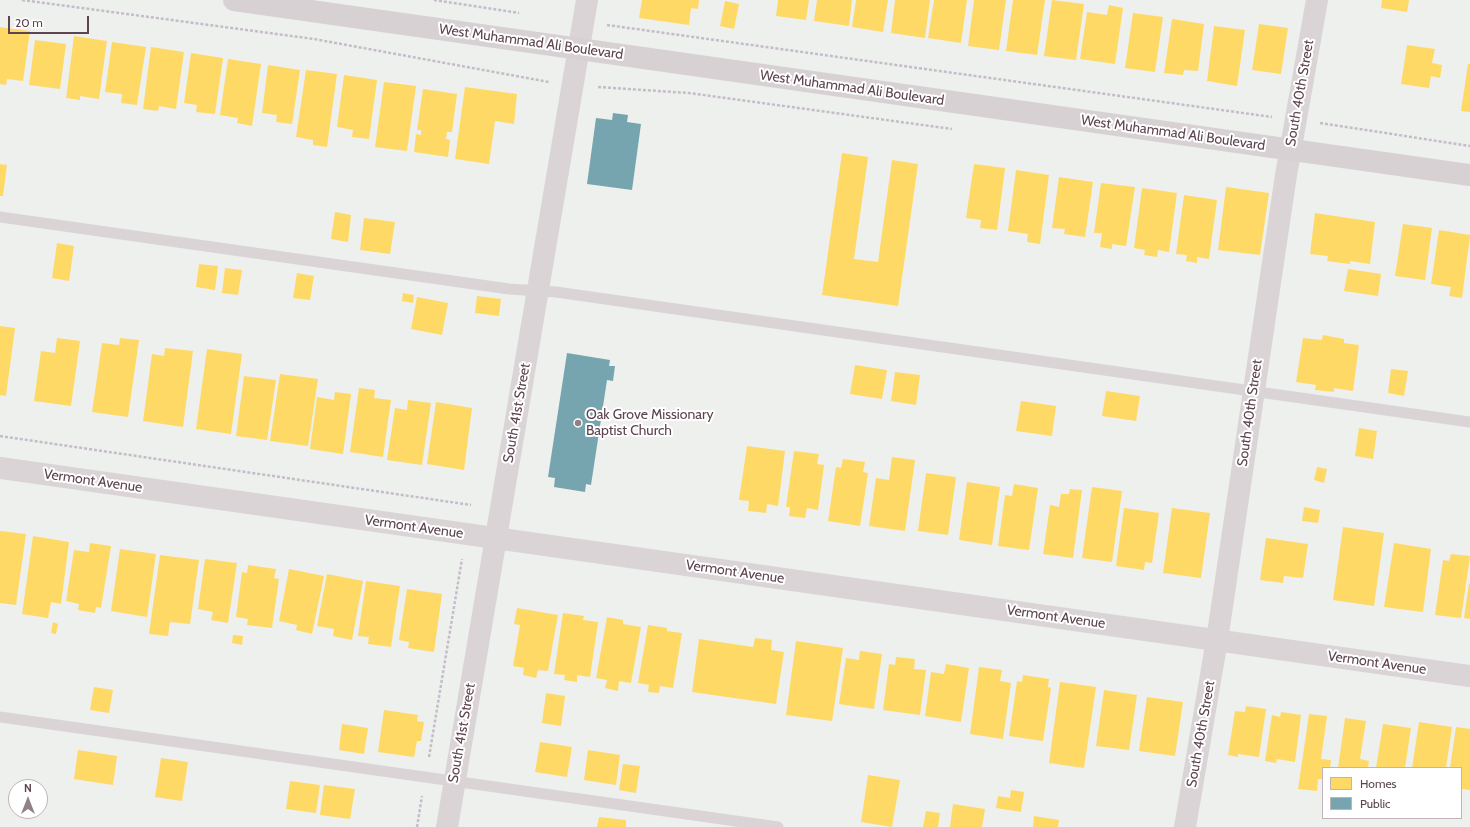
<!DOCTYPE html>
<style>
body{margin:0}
#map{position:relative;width:1470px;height:827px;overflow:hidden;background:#eef0ee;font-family:Cabin,sans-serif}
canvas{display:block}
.legend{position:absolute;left:1322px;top:767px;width:140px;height:52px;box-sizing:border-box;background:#fff;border:1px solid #beb4b9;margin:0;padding:5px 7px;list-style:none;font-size:12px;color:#5d4450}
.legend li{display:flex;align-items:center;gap:8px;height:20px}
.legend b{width:20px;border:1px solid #beb4b9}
.north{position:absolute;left:8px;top:779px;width:40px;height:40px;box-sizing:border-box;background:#fff;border:1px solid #beb4b9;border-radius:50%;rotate:0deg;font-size:11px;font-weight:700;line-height:16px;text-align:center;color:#5d4450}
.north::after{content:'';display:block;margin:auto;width:14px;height:18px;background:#908087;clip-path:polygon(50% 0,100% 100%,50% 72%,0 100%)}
.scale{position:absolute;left:8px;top:16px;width:81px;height:18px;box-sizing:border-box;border:2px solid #5d4450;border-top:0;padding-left:5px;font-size:12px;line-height:14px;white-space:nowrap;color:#5d4450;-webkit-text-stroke:3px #fff;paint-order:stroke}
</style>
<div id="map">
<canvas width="1470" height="827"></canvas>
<ul class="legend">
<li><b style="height:11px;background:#ffd966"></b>Homes</li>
<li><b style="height:11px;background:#76a5af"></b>Public</li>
</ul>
<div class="north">N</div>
<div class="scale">20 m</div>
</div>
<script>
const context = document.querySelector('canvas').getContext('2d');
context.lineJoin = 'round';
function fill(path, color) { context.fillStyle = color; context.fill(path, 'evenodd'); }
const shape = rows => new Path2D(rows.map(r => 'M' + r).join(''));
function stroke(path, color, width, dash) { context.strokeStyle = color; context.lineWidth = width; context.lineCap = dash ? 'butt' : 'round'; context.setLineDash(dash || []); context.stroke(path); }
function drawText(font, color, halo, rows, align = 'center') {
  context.font = font + ' Cabin,sans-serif'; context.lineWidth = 4; context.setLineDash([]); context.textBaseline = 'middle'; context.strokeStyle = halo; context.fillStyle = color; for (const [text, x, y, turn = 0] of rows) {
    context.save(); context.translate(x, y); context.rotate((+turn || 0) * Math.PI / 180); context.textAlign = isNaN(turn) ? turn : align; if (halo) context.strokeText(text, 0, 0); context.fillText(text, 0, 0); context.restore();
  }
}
const homes = shape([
 [642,0,699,0,698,9,691,8,689,25,639,18],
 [778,0,809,0,806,20,776,16],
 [817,0,852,0,849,26,814,21],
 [856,0,888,0,883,32,852,27],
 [895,0,930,0,925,38,891,33],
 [934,0,967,0,961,43,928,38],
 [974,0,1006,0,999,50,968,46],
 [1013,0,1045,0,1037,55,1006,51],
 [1052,0,1084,4,1076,60,1044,56],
 [1382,0,1409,0,1407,12,1381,8],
 [725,1,739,4,734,29,720,26],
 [1109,5,1123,8,1115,64,1080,59,1087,12,1107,15],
 [1133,13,1163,17,1155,72,1125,68],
 [1172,19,1204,24,1198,71,1184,70,1183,75,1164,73],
 [1259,24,1288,28,1281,74,1252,70],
 [1214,26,1245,30,1237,86,1207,81],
 [0,27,30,31,23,81,7,79,6,85,0,84],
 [74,36,107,41,99,99,80,96,80,100,66,98],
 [35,40,66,44,60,89,29,85],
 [112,42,146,47,137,105,121,103,122,94,105,92],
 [1407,45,1435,49,1432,63,1442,65,1440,78,1431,76,1429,88,1401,84],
 [151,47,184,52,176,109,159,106,158,111,143,109],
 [191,53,223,58,215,114,196,112,197,105,184,103],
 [228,59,261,64,252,126,237,123,238,118,220,115],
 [1468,64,1470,64,1470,112,1461,111],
 [268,65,300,70,292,124,276,122,277,115,262,113],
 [306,70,337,74,327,147,313,145,313,140,296,137],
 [344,75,377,80,369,139,352,137,353,130,337,127],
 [384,82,416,86,407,151,375,147],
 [465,87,517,94,514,124,495,121,489,164,455,159],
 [423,89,457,94,452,132,447,132,446,139,450,140,448,157,414,152,416,134,421,135,421,130,417,130],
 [842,153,868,157,854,259,878,262,892,160,918,164,898,306,822,295],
 [0,164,7,165,3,196,0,196],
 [974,164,1005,168,997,230,980,228,981,220,966,218],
 [1016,170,1049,175,1040,244,1027,242,1028,234,1008,231],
 [1059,177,1093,182,1085,237,1064,234,1065,229,1052,228],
 [1101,183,1135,187,1126,246,1112,244,1112,249,1100,247,1102,233,1094,233],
 [1226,187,1269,193,1260,255,1218,250],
 [1142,188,1177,193,1169,252,1158,250,1157,257,1144,255,1145,250,1134,248],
 [1184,195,1217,200,1209,259,1197,257,1197,263,1186,261,1187,255,1176,254],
 [335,212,351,215,348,242,331,239],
 [1315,213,1375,222,1370,264,1350,261,1350,264,1327,261,1328,256,1310,254],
 [364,218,395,222,390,254,360,250],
 [1403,224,1432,228,1425,280,1395,276],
 [1439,230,1470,235,1462,298,1449,296,1451,287,1431,284],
 [57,243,74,246,69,281,52,278],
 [199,264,218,266,215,290,196,287],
 [225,268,242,270,238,295,222,293],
 [1348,269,1381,274,1378,296,1344,291],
 [297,273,314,276,310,300,293,298],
 [403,293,414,295,413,303,402,301],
 [477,296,501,299,499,316,475,313],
 [417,297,448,303,442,335,411,329],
 [0,326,15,328,6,396,0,395],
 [1323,335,1344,339,1344,343,1359,345,1353,391,1334,388,1334,392,1315,390,1316,385,1296,382,1303,338,1322,340],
 [57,338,80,341,71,406,34,401,41,351,55,353],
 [120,338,139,340,128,417,92,412,102,343,119,345],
 [165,348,193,351,183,427,143,421,152,354,164,356],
 [207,349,242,354,231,434,196,429],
 [855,365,887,370,882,399,850,394],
 [1391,369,1408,371,1404,396,1388,393],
 [895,372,920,375,916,405,891,401],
 [280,374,318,379,308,446,270,441],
 [244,376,276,380,267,440,236,436],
 [359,388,375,390,374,398,391,400,383,457,350,452],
 [1106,391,1140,396,1136,421,1102,416],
 [335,392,351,394,343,454,310,449,317,397,334,400],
 [408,400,431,403,422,465,387,460,395,408,407,410],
 [1021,401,1056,406,1052,436,1016,431],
 [436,402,472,408,464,470,427,464],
 [1359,428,1377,431,1373,459,1355,456],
 [747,446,785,451,778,506,767,504,766,513,748,511,749,501,739,500],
 [794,451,819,454,817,464,824,465,818,510,807,508,805,518,789,516,790,507,786,507],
 [892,457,915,460,905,531,869,526,876,478,889,480],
 [843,459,865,462,863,472,868,473,860,526,828,521,836,467,841,468],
 [1317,467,1327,469,1324,483,1314,480],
 [926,473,956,477,948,535,918,531],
 [967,482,1000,487,992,545,959,540],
 [1014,484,1038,488,1029,550,998,546,1005,495,1012,496],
 [1092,487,1122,491,1112,562,1082,558],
 [1070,489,1082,490,1073,558,1043,554,1050,505,1059,507,1061,494,1069,494],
 [1304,507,1320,510,1318,523,1302,521],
 [1124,508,1159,513,1152,563,1145,562,1144,570,1116,566],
 [1172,508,1210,513,1201,578,1163,573],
 [1343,527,1384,533,1374,606,1333,600],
 [0,531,26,534,16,605,0,603],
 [33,536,69,542,61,604,51,602,48,618,22,614],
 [1266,538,1308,544,1303,578,1284,576,1283,583,1260,580],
 [90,543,111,546,101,608,96,607,95,613,78,610,79,604,66,601,74,550,89,552],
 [1394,543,1431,549,1423,612,1384,607],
 [120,549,156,554,147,617,111,611],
 [1451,554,1470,556,1461,618,1435,615,1443,560,1449,561],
 [160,555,199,560,190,624,170,622,168,636,149,634],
 [205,559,237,563,228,623,211,620,213,612,198,609],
 [248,565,276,569,274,578,279,579,272,628,247,625,248,619,236,617,242,572,247,573],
 [289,569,324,576,312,634,296,630,297,625,279,621],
 [327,574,363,581,352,640,333,636,334,629,317,626],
 [366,581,400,586,391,647,368,644,369,637,358,636],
 [1469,583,1470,584,1470,619,1464,618],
 [407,589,442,594,434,652,408,648,409,642,399,640],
 [517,608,558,615,548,671,538,670,536,678,523,675,524,668,513,666,520,625,514,624],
 [563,613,584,616,583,620,598,622,590,677,577,675,577,682,564,680,565,675,554,674],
 [607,617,623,620,623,624,641,627,631,683,619,681,618,691,605,688,607,680,596,678],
 [53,622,58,624,56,634,51,633],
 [648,625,667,628,667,631,682,633,673,688,660,686,659,693,648,692,649,685,638,683],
 [233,635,243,636,242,645,232,643],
 [755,638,772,640,771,650,784,652,776,704,692,692,699,639,753,647],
 [796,641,843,648,832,721,786,715],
 [860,651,882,654,874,709,839,704,846,658,859,660],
 [896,657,915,659,914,669,926,670,920,715,883,710,889,664,895,665],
 [946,664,969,668,961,722,925,716,931,672,944,674],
 [979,667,1002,670,1000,681,1011,683,1003,739,970,734],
 [1023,675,1049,679,1048,687,1051,688,1043,741,1009,736,1017,681,1022,682],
 [1060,682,1096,687,1084,768,1049,763],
 [94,687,113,690,109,713,90,710],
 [1104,690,1137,695,1129,750,1096,746],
 [546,693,565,696,561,726,542,723],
 [1147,697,1183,702,1175,756,1139,751],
 [1246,706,1266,709,1259,757,1238,754,1238,757,1228,755,1235,711,1245,712],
 [384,710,418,715,417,721,424,722,421,741,417,741,414,757,378,752],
 [1281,712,1301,715,1295,762,1277,759,1276,763,1265,761,1272,715,1280,717],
 [1309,714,1327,716,1321,759,1331,760,1330,768,1323,768,1323,779,1318,779,1317,791,1298,789],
 [1345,718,1366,721,1360,759,1369,761,1368,768,1338,768],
 [1419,722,1452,727,1446,768,1412,768],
 [342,724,368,728,364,754,339,750],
 [1383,724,1411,728,1405,768,1376,768],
 [1456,727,1470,729,1470,790,1461,789,1461,768,1450,768],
 [540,742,572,747,567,777,535,772],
 [78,750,117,756,113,785,74,779],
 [588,750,620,755,616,785,584,780],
 [161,758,188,762,182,801,155,797],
 [623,764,640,766,636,793,619,790],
 [868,775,900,780,892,827,861,822],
 [290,781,320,785,316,813,286,809],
 [324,785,355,789,350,819,320,815],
 [1011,790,1024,792,1021,812,996,808,998,796,1010,798],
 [953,804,985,809,982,827,950,827],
 [926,811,940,813,938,827,923,827],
 [1034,816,1059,820,1058,827,1033,827],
 [599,817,626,820,626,827,597,827]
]);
const public = shape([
 [613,113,628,115,627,122,641,124,632,190,587,184,596,118,612,120],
 [567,353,610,360,609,366,615,366,613,381,607,380,591,485,586,484,585,492,554,487,555,478,548,477]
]);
const path = shape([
 [22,0,314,39,549,82],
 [434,0,519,13],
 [607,25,1272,117],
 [598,87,689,93,952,129],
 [1320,123,1470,146],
 [0,436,471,505],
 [429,757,462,559],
 [417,827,422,796]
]);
const lane = shape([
 [0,217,509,289,556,292,1470,422],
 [0,717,778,827]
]);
const street = shape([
 [0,468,1470,676],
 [447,827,587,0],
 [1185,827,1217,640,1286,175,1317,0]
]);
const secondary = shape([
 [234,0,1470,175]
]);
const markers = [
 [578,423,4,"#908087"]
];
const streetNames = [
 ["West Muhammad Ali Boulevard",531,42,8],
 ["West Muhammad Ali Boulevard",852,88,8],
 ["South 40th Street",1300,93,-80],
 ["West Muhammad Ali Boulevard",1173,133,8],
 ["South 41st Street",517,413,-80],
 ["South 40th Street",1250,413,-82],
 ["Vermont Avenue",93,481,8],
 ["Vermont Avenue",414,527,8],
 ["Vermont Avenue",735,572,8],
 ["Vermont Avenue",1056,617,8],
 ["Vermont Avenue",1377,663,8],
 ["South 41st Street",462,733,-80],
 ["South 40th Street",1201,734,-80]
];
const poiNames = [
 ["Oak Grove Missionary",586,415],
 ["Baptist Church",586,431]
];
fill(homes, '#ffd966');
fill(public, '#76a5af');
stroke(path, '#c6bcc9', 2.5, [3, 2]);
stroke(lane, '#dad4d6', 11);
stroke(street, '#dad4d6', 22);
stroke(secondary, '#d8d1d4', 22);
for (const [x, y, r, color] of markers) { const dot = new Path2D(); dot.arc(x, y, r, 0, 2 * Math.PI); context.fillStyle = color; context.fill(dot); stroke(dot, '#fff', 1.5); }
drawText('14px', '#5d4450', '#fff', streetNames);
drawText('14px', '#5d4450', '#fff', poiNames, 'left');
</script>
